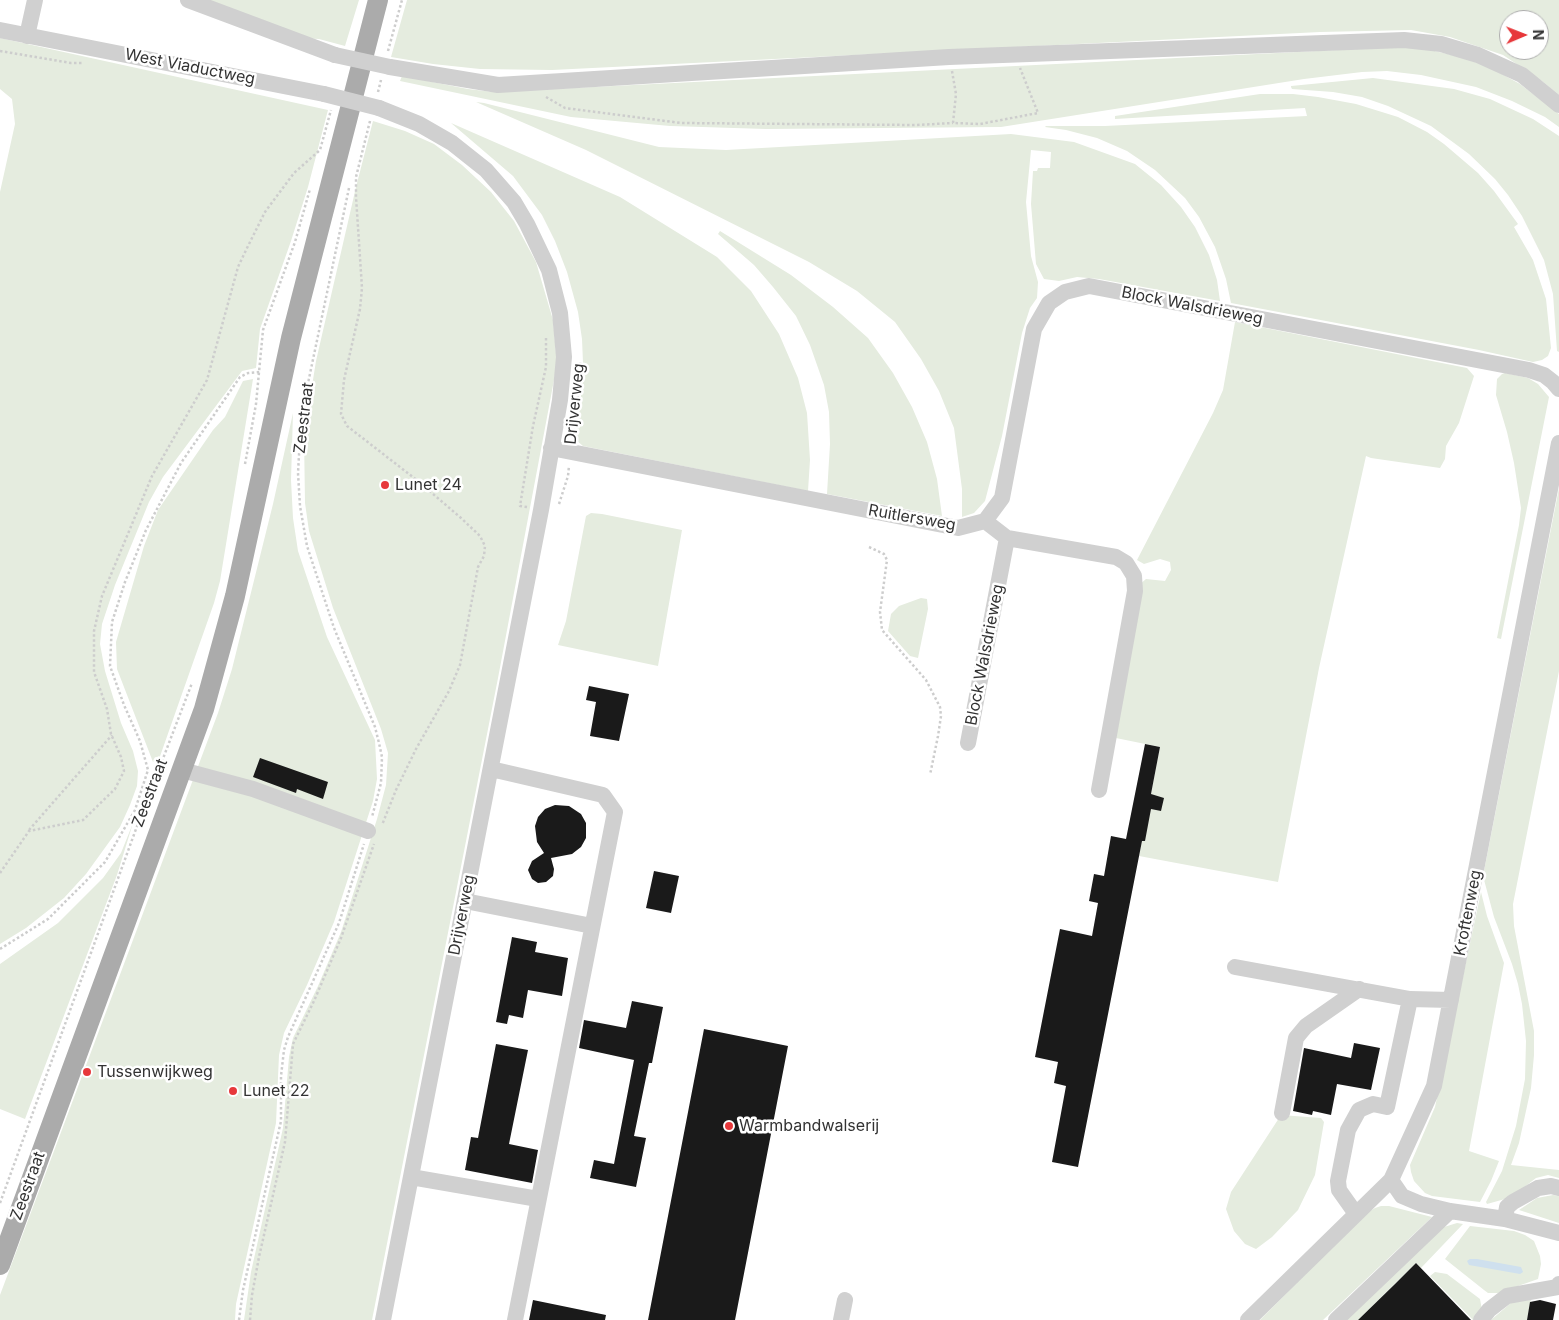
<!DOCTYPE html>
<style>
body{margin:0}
#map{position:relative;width:1559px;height:1320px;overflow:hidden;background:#fff;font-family:Inter,sans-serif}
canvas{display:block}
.north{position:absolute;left:1499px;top:10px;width:50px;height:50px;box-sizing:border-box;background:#fff;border:1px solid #adadad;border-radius:50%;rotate:89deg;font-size:14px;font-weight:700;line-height:20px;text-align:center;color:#333}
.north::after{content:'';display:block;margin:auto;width:18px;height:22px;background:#e7383b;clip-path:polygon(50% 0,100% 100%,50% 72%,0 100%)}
</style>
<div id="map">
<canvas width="1559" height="1320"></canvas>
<div class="north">N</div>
</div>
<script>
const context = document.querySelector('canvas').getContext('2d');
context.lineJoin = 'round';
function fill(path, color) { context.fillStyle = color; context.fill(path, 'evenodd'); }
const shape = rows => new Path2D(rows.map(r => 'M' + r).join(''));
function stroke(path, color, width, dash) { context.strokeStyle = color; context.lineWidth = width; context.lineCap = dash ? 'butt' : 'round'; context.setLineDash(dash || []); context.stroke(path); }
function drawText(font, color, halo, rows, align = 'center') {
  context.font = font + ' Inter,sans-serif'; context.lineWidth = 5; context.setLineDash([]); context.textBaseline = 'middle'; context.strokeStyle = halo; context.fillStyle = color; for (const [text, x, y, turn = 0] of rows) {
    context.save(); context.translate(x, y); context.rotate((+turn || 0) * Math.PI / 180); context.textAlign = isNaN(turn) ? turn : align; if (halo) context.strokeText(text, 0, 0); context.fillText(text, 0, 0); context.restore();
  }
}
const green = shape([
 [208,0,359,0,345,46,319,39,300,38],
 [407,0,1559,0,1559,95,1542,81,1503,55,1450,37,1411,30,1320,32,552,70,480,69,433,64,391,57],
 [1509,20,1539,20,1539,50,1509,50],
 [0,38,328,110,308,187,291,241,260,329,256,368,242,371,163,477,149,502,115,585,102,624,100,644,105,671,121,723,133,751,138,771,137,786,130,805,120,827,86,874,64,898,26,928,0,944,0,192,15,124,12,99,0,89],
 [1398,47,1426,49,1456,56,1481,64,1500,73,1520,84,1559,114,1559,127,1545,117,1512,101,1476,87,1421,75,1387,71,1362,72,1304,79,1001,127,766,129,670,126,571,117,400,81,402,76,468,89,493,92],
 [1373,78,1454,89,1490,99,1533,119,1559,136,1559,352,1557,351,1553,294,1544,260,1522,216,1508,195,1495,179,1469,154,1431,126,1388,106,1362,97,1333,92,1292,89,1291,87,1291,86],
 [1260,94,1293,94,1318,97,1356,104,1398,117,1427,132,1444,144,1478,173,1494,191,1518,224,1514,227,1533,260,1546,299,1551,348,1548,356,1542,360,1533,362,1479,350,1231,303,1226,279,1215,247,1199,217,1185,198,1155,170,1127,151,1097,138,1066,130,1045,127,1046,126,1105,126,1307,116,1305,108,1115,119,1115,116],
 [476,102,484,103,659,147,726,150,1011,134,1074,142,1135,164,1161,185,1181,207,1195,227,1209,255,1217,280,1220,301,1099,279,1077,277,1059,281,1044,279,1036,264,1031,204,1033,171,1037,171,1038,168,1050,168,1051,152,1031,150,1026,202,1031,256,1038,282,1037,298,1030,308,1022,333,1002,436,985,501,974,513,962,517,962,489,954,428,939,391,921,359,895,322,857,291,809,262,586,150],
 [373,121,405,131,434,144,462,165,491,192,514,221,536,262,553,320,557,364,498,678,372,1320,244,1320,251,1272,283,1128,289,1057,293,1038,318,986,341,932,377,819,386,785,388,753,381,729,333,608,309,531,305,503,304,436,316,361,356,187],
 [451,123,620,197,717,257,751,291,779,334,798,378,807,413,810,460,808,491,583,446,576,440,581,396,583,363,582,339,578,312,567,272,555,241,542,215,513,176],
 [720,231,791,275,833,307,868,338,893,373,912,407,927,442,937,479,942,516,827,494,830,444,829,412,824,385,810,345,796,316,773,287,754,265,718,234],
 [1235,322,1467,368,1474,376,1459,423,1446,446,1445,459,1440,468,1371,458,1366,456,1319,668,1278,882,1139,856,1160,747,1111,737,1139,585,1146,579,1165,581,1171,570,1170,562,1160,559,1144,564,1137,560,1213,413,1223,390],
 [1505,373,1528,378,1538,384,1549,397,1501,639,1497,638,1519,525,1521,508,1514,463,1507,432,1496,395,1497,379,1502,374],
 [253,379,220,581,214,603,158,762,153,762,117,669,116,642,144,546,158,510,213,430,225,417,243,381],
 [293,413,291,480,293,518,298,551,327,637,375,740,377,779,373,801,334,922,307,985,284,1033,279,1055,276,1123,236,1304,235,1320,0,1320,0,1295,218,713,232,669,273,504],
 [1559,488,1559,671,1513,904,1514,926,1534,1031,1534,1055,1531,1088,1519,1143,1511,1165,1559,1170,1559,1178,1548,1175,1536,1178,1518,1192,1505,1199,1487,1204,1486,1202,1502,1171,1516,1126,1525,1079,1526,1041,1522,1004,1518,984,1512,964,1494,917,1483,876],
 [591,513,602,514,682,530,658,666,558,645,566,621,586,516],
 [921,598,927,599,928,609,918,658,910,656,888,631,891,614,899,606],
 [133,823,117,875,25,1119,0,1109,0,964,58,923,103,878,121,853],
 [1481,892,1487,916,1504,963,1469,1151,1499,1161,1491,1181,1480,1202,1432,1196,1425,1193,1414,1181,1411,1172,1410,1165,1435,1107],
 [1281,1115,1321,1118,1324,1122,1315,1175,1298,1210,1272,1237,1256,1249,1245,1244,1234,1231,1226,1209,1231,1192],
 [1553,1195,1559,1196,1559,1223,1519,1210,1537,1198],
 [1381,1206,1389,1206,1432,1217,1323,1320,1260,1320,1365,1214,1375,1208],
 [1457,1223,1463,1224,1421,1268,1416,1263,1358,1320,1342,1320,1444,1227],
 [1470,1226,1514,1231,1525,1235,1534,1241,1540,1256,1541,1264,1538,1279,1498,1293,1488,1293,1484,1290,1445,1259],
 [1435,1272,1447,1274,1480,1299,1482,1310,1477,1320,1473,1320,1430,1276],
 [1531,1299,1527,1320,1491,1320,1512,1302]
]);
const water = shape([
 [1470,1259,1477,1259,1521,1267,1523,1272,1520,1274,1469,1265,1467,1261]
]);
const building = shape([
 [589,686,629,694,619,741,590,736,596,702,586,700],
 [1145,744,1160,747,1151,794,1164,798,1161,811,1151,809,1145,841,1142,841,1078,1167,1052,1162,1066,1086,1054,1083,1058,1062,1035,1057,1060,929,1092,936,1098,903,1089,901,1094,874,1104,876,1111,836,1126,839],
 [260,758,328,782,323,799,297,789,296,793,253,777],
 [555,805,569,806,581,814,586,823,586,838,581,847,572,854,551,858,554,869,553,876,546,882,538,883,532,879,528,870,532,861,544,853,537,842,535,826,538,817,545,809],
 [654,871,679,876,671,913,646,908],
 [512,937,537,942,535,952,568,958,562,996,528,990,523,1018,509,1015,507,1024,496,1022],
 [632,1001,663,1007,652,1063,649,1063,634,1136,646,1138,636,1187,590,1178,594,1160,614,1164,634,1060,579,1048,584,1020,626,1028],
 [704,1029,788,1046,735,1320,648,1320],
 [1354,1043,1380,1048,1371,1090,1337,1084,1331,1115,1313,1111,1312,1115,1293,1111,1304,1048,1351,1058],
 [496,1044,528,1050,509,1144,538,1150,532,1183,465,1170,471,1137,478,1138],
 [1416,1263,1471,1320,1358,1320,1395,1284],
 [533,1300,606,1315,605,1320,529,1320],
 [1540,1300,1556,1304,1553,1320,1527,1320,1530,1302]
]);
const path = shape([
 [0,51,71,63,83,63],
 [388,51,402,0],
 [952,71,956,94,953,123,980,124,1038,113,1020,68],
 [378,92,381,80],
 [546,97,565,108,681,123,916,125,953,123],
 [370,121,356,177,356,197,362,288,360,309,344,380,341,414,347,426,418,481,461,518,480,536,485,546,484,556,478,567,460,665,449,691,416,749,396,790,382,825],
 [349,188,307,388,300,437,298,473,300,506,307,546,334,628,375,727,379,743,382,757,381,783,372,817],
 [572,438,576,417,580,373,580,362],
 [245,464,256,404,263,330,295,242,310,189],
 [559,504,568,476,569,466],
 [527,507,520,506,533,426,546,367,546,338],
 [869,547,884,554,887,560,880,612,882,630,926,680,940,707,941,716,938,736,930,775],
 [29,830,112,735],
 [0,873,29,831,83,820,115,789,124,771,121,757,111,734,107,709,94,672,94,631,102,596,152,476,207,380,238,267,247,248,265,212,294,173,320,150,331,110],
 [0,949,48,919,105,862,135,810,148,770,140,741,124,705,110,666,112,622,125,582,146,530,181,463,240,377,248,373,260,372],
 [0,1203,136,829,192,683],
 [239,1320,243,1290,281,1121,281,1076,284,1050,288,1037,339,923,364,844],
 [250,1320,252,1295,259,1257,285,1142,293,1044,314,1001,341,938,374,844]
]);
const minor = shape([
 [188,0,335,55],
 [0,30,324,94],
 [27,36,35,0],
 [390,67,498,85,949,57,1404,40,1441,44,1478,55,1522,75,1559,105],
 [379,108,419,124,452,143,486,170,514,202,527,224,549,270,560,313,564,357,560,400,541,510,383,1320],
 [551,448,958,528,985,521,1007,538,1116,557,1126,563,1134,576,1135,591,1099,790],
 [985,521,1002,498,1034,329,1049,303,1065,292,1089,286,1529,370,1544,375,1553,382,1559,389],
 [968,743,1007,538],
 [491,769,603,795,615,812,515,1320],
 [182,770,253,789,368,831],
 [465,901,592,926],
 [1235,967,1410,999,1451,1000],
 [1282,1113,1296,1038,1306,1026,1359,989],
 [411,1177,538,1199],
 [1391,1180,1402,1196,1421,1204,1450,1211,1505,1219,1559,1233],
 [1356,1214,1339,1190,1338,1181,1348,1130,1359,1110,1373,1104,1387,1107,1410,999],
 [1505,1219,1507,1207,1513,1202,1538,1188,1551,1186,1559,1188],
 [841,1320,845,1300],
 [1248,1320,1391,1180,1434,1086,1559,443],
 [1336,1320,1450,1211],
 [1481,1320,1489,1310,1507,1296,1558,1287,1559,1284]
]);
const major = shape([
 [0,1265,204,709,235,596,291,338,378,0]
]);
const minorBridge = shape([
 [335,55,390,67],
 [324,94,379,108]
]);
const markers = [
 [385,485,5,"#e7383b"],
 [87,1072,5,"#e7383b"],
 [233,1091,5,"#e7383b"],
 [729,1126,5,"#e7383b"]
];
const streetNames = [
 ["West Viaductweg",190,67,11],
 ["Block Walsdrieweg",1192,306,11],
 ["Drijverweg",575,404,-84],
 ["Zeestraat",304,418,-83],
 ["Ruitlersweg",912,518,10],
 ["Block Walsdrieweg",985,655,-79],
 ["Zeestraat",150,793,-69],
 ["Kroftenweg",1468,913,-79],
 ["Drijverweg",462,915,-79],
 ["Zeestraat",28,1186,-70]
];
const poiNames = [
 ["Lunet 24",395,485],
 ["Tussenwijkweg",97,1072],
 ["Lunet 22",243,1091],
 ["Warmbandwalserij",739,1126]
];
fill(green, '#e5ecdf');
fill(water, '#cfe0ee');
fill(building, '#1a1a1a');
stroke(path, '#cdcdcd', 2.5, [2.5, 2.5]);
stroke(minor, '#d0d0d0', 16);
stroke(major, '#ababab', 20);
stroke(minorBridge, '#d0d0d0', 16);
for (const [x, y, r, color] of markers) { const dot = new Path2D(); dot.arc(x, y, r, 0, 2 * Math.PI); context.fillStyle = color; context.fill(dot); stroke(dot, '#fff', 2); }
drawText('16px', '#333', '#fff', streetNames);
drawText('16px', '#333', '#fff', poiNames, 'left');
</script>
